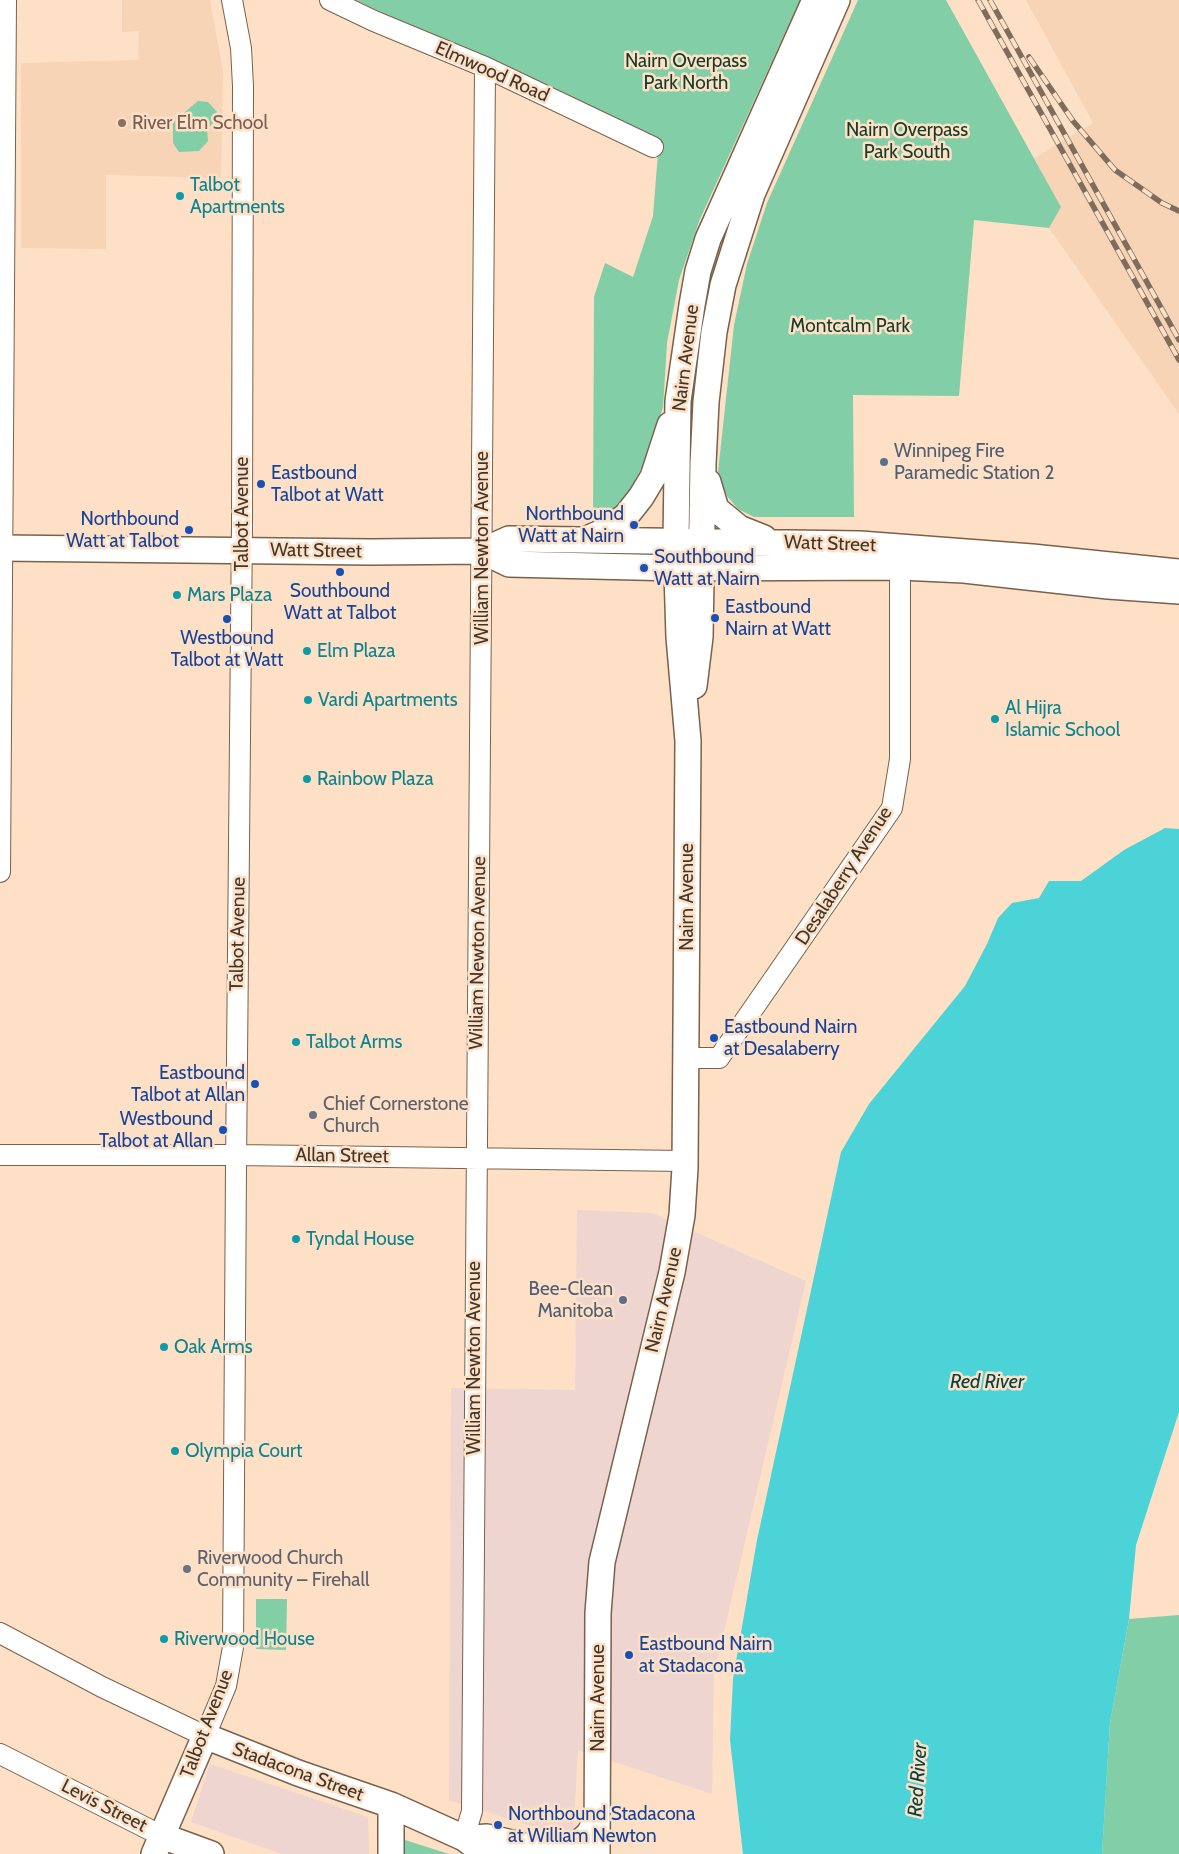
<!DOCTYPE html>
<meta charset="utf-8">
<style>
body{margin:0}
canvas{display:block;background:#fde0c6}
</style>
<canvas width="1179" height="1854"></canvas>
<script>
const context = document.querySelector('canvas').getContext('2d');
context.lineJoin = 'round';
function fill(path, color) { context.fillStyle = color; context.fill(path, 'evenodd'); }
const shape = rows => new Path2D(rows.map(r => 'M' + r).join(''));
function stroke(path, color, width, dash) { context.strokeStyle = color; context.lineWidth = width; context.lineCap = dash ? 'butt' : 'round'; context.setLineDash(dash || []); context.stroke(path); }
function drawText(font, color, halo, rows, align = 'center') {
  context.font = font + ' Cabin,sans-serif'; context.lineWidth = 5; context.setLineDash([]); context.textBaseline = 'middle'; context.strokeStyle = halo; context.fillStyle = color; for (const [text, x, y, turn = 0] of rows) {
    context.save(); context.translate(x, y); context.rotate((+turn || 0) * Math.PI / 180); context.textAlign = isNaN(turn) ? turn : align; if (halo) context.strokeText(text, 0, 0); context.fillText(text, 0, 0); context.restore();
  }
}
const commercial = shape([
 [577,1210,652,1213,806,1281,714,1674,712,1794,578,1750,573,1839,449,1800,451,1388,575,1390],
 [210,1764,368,1817,369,1854,282,1854,191,1822]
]);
const built = shape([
 [122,0,210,0,223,71,221,178,106,175,106,249,21,248,21,63,138,60,139,31,122,32],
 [1026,0,1179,0,1179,414,1049,228,1061,207,1034,158,1093,123]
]);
const green = shape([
 [355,0,800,0,700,219,679,280,667,343,663,407,649,454,626,497,610,514,593,522,594,297,605,263,633,277,653,216,659,140],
 [858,0,946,0,1061,207,1049,228,974,220,959,396,853,395,854,517,754,517,738,509,727,496,718,472,734,325,747,264,767,203],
 [198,101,208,102,217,112,217,121,207,128,208,141,199,151,179,152,173,143,173,122],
 [256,1599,287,1599,286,1650,256,1649],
 [1179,1615,1179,1854,1102,1854,1110,1723,1129,1619],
 [405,1840,449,1854,403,1854,402,1845]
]);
const water = shape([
 [1165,828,1179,829,1179,1412,1136,1545,1129,1619,1110,1723,1102,1854,743,1854,730,1740,733,1679,757,1540,841,1152,869,1104,965,986,987,944,998,918,1012,903,1039,898,1049,881,1081,881,1124,850]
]);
const minor = shape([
 [330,0,374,21,485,67,653,147],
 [0,872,6,0],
 [686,1058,719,1058,892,808,900,759,900,553],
 [0,1155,236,1155,685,1161],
 [0,1633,102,1687,205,1736,226,1686,233,1647,236,1166,242,523,243,86,241,48,232,0],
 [0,1754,162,1836],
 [464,1838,472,1811,485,67]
]);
const major = shape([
 [708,482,716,509,739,528,764,538],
 [587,539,607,530,626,516,641,497,653,477,670,425],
 [0,548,371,552,482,551,509,539,860,544,1032,557,1179,572],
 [482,551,509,564,677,568,900,567,964,570,1108,586,1179,591],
 [694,686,700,637,703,464,706,402,714,332,723,285,752,194,837,0],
 [391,1805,391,1854],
 [162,1836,211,1854],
 [474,1838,487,1837,537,1849,548,1854],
 [154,1854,205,1736,298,1773,391,1805,464,1838,480,1850,494,1854],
 [554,1854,579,1843,589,1834,597,1819],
 [597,1854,598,1613,602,1562,672,1272,682,1215,685,1168,688,741,679,637,676,541,678,401,692,305,698,271,708,239,815,0]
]);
const rail = shape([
 [978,0,1179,360],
 [990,0,1179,340],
 [1029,57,1073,121,1115,170,1162,203,1179,211]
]);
const markers = [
 [122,123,5,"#8d6e63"],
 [180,196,5,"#0f9aa8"],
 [884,462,5,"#5c6f8a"],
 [261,484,5,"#1a4fb4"],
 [634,525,5,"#1a4fb4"],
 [189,530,5,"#1a4fb4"],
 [644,568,5,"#1a4fb4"],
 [340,572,5,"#1a4fb4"],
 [177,595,5,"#0f9aa8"],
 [715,618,5,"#1a4fb4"],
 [227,619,5,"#1a4fb4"],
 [307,651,5,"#0f9aa8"],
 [308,700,5,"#0f9aa8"],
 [995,719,5,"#0f9aa8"],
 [307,779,5,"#0f9aa8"],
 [714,1038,5,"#1a4fb4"],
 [296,1042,5,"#0f9aa8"],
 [255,1084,5,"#1a4fb4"],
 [313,1115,5,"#6b7280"],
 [223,1130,5,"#1a4fb4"],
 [296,1239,5,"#0f9aa8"],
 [623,1300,5,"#5c6f8a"],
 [164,1347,5,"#0f9aa8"],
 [175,1451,5,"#0f9aa8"],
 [187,1569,5,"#6b7280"],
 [164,1639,5,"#0f9aa8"],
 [629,1655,5,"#1a4fb4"],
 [498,1825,5,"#1a4fb4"]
];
const parkNames = [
 ["Nairn Overpass",686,61],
 ["Park North",686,83],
 ["Nairn Overpass",907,130],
 ["Park South",907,152],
 ["Montcalm Park",850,326]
];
const streetNames = [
 ["Elmwood Road",492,72,24],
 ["Nairn Avenue",686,358,-83],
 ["Talbot Avenue",242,514,-90],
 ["Watt Street",830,544,2],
 ["William Newton Avenue",482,548,-90],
 ["Watt Street",316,551,1],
 ["Desalaberry Avenue",844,876,-57],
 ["Nairn Avenue",687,897,-90],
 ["Talbot Avenue",238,934,-89],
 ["William Newton Avenue",478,953,-89],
 ["Allan Street",342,1156,1],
 ["Nairn Avenue",664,1300,-77],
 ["William Newton Avenue",474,1358,-90],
 ["Nairn Avenue",598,1698,-90],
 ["Talbot Avenue",207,1724,-69],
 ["Stadacona Street",298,1772,20],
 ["Levis Street",104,1806,27]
];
const educationNames = [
 ["River Elm School",132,123]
];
const cultureNames = [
 ["Talbot",190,185],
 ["Apartments",190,207],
 ["Mars Plaza",187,595],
 ["Elm Plaza",317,651],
 ["Vardi Apartments",318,700],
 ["Al Hijra",1005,708],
 ["Islamic School",1005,730],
 ["Rainbow Plaza",317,779],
 ["Talbot Arms",306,1042],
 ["Tyndal House",306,1239],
 ["Oak Arms",174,1347],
 ["Olympia Court",185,1451],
 ["Riverwood House",174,1639]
];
const serviceNames = [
 ["Winnipeg Fire",894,451],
 ["Paramedic Station 2",894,473],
 ["Bee-Clean",613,1289,"right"],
 ["Manitoba",613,1311,"right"]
];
const transitNames = [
 ["Eastbound",271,473],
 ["Talbot at Watt",271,495],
 ["Northbound",624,514,"right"],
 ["Watt at Nairn",624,536,"right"],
 ["Northbound",179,519,"right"],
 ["Watt at Talbot",179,541,"right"],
 ["Southbound",654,557],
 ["Watt at Nairn",654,579],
 ["Southbound",340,591,"center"],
 ["Watt at Talbot",340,613,"center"],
 ["Eastbound",725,607],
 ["Nairn at Watt",725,629],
 ["Westbound",227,638,"center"],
 ["Talbot at Watt",227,660,"center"],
 ["Eastbound Nairn",724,1027],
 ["at Desalaberry",724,1049],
 ["Eastbound",245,1073,"right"],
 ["Talbot at Allan",245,1095,"right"],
 ["Westbound",213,1119,"right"],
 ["Talbot at Allan",213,1141,"right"],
 ["Eastbound Nairn",639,1644],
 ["at Stadacona",639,1666],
 ["Northbound Stadacona",508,1814],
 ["at William Newton",508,1836]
];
const worshipNames = [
 ["Chief Cornerstone",323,1104],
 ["Church",323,1126],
 ["Riverwood Church",197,1558],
 ["Community – Firehall",197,1580]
];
const waterNames = [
 ["Red River",987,1382],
 ["Red River",918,1780,-86]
];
fill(commercial, '#efd5d0');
fill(built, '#f7d4b5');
fill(green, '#82cea7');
fill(water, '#4cd3d7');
stroke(minor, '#7a6149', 22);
stroke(major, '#7a6149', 28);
stroke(minor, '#fff', 20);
stroke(major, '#fff', 25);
stroke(rail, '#7e6d5d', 5.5);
stroke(rail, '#fde0c6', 4, [11]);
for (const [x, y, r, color] of markers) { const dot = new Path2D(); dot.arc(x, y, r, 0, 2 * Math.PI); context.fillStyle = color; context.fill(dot); stroke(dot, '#fde0c6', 2); }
drawText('19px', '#123c29', '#fde0c6', parkNames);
drawText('19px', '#41362b', '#fde0c6', streetNames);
drawText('19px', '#785e54', '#fde0c6', educationNames, 'left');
drawText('19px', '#0d838f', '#fde0c6', cultureNames, 'left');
drawText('19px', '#4e5e75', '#fde0c6', serviceNames, 'left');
drawText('19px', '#164399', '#fde0c6', transitNames, 'left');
drawText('19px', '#5b616d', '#fde0c6', worshipNames, 'left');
drawText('italic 20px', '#044445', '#fde0c6', waterNames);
</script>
